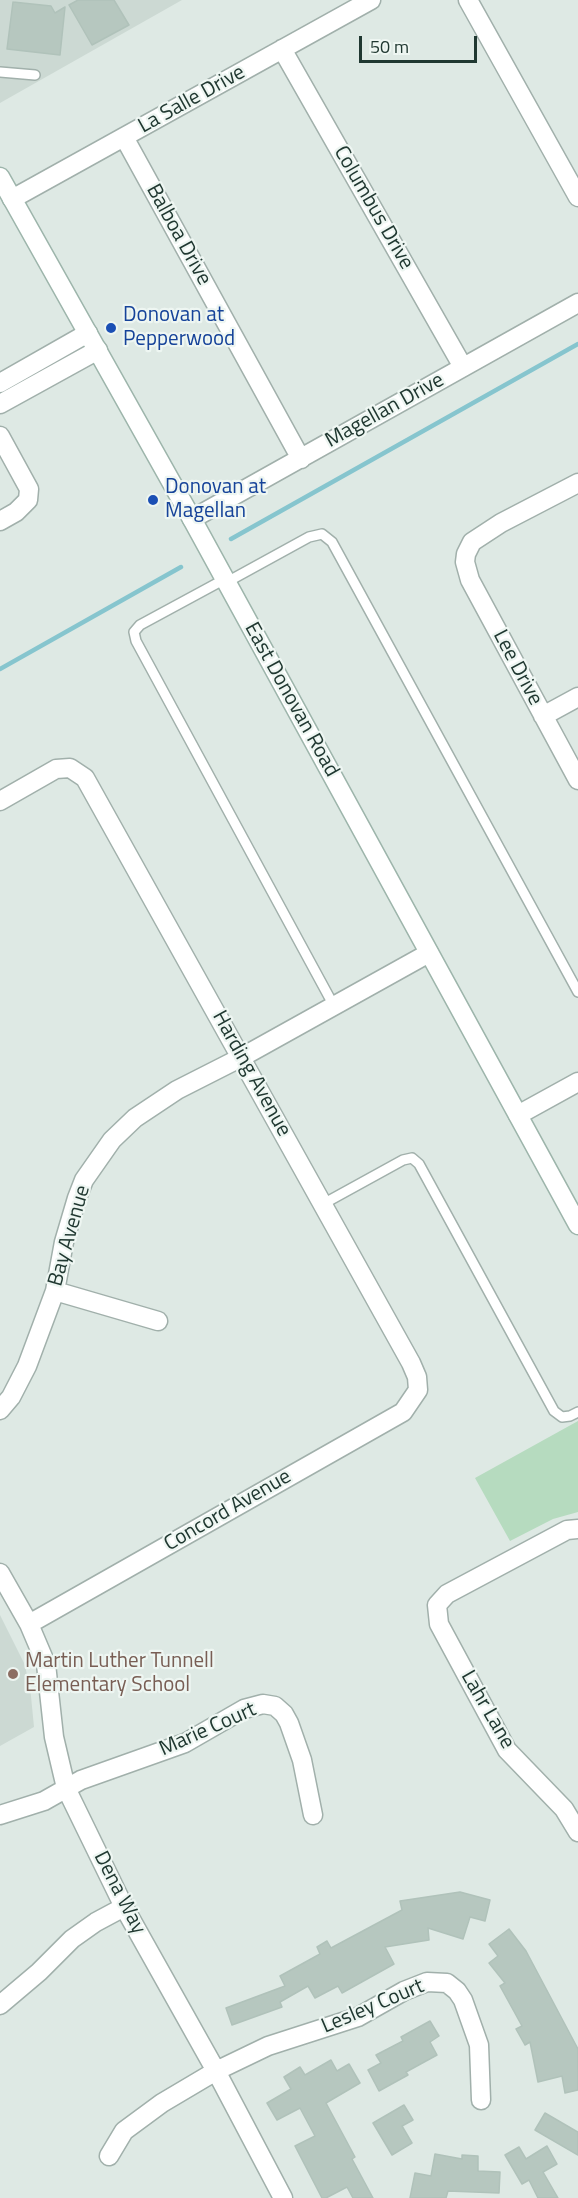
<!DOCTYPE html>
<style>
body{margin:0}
#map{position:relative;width:578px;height:2198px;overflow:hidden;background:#dee9e4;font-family:"Titillium Web",sans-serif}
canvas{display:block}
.scale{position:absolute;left:359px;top:36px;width:118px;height:27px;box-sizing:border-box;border:3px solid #203831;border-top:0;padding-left:8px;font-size:18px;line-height:21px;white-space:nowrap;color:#203831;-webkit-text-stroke:4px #eef6f2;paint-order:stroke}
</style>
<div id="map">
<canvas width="578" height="2198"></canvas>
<div class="scale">50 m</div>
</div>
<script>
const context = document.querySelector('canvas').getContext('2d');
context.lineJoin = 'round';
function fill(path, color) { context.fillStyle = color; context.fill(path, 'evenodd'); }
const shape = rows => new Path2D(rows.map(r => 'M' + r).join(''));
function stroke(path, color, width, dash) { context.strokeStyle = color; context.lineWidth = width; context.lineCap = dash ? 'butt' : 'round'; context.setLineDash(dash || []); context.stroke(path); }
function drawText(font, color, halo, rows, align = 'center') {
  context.font = font + ' "Titillium Web",sans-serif'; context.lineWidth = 4.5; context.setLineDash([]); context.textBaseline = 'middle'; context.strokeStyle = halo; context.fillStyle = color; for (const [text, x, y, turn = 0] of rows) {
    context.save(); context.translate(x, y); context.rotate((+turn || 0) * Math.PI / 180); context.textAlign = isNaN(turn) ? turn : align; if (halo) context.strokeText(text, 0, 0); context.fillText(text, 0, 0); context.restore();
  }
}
const built = shape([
 [0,0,182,0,0,103],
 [0,1615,24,1663,30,1686,34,1727,0,1746]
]);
const green = shape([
 [578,1421,578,1512,553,1519,510,1541,475,1478]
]);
const stream = shape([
 [231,539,578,344],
 [0,669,181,567]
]);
const building = shape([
 [78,0,114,0,129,25,92,45,69,5,78,0],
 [13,2,51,6,55,13,65,7,60,55,7,49,13,2],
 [460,1892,490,1900,485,1921,470,1917,463,1939,428,1928,429,1940,385,1947,394,1964,342,1993,338,1986,315,1998,308,1986,280,2002,282,2007,232,2025,226,2008,285,1986,280,1976,320,1954,317,1947,327,1941,331,1948,402,1910,400,1901,460,1892],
 [509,1929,526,1951,578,2049,578,2090,565,2093,562,2076,538,2082,530,2042,525,2045,516,2029,522,2026,500,1986,505,1983,489,1963,498,1956,489,1944,509,1929],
 [430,2021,439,2036,430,2042,437,2055,406,2072,408,2075,379,2091,368,2070,381,2063,376,2055,403,2041,401,2037,430,2021],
 [331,2060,337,2071,349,2064,360,2083,326,2103,355,2157,352,2159,373,2198,353,2198,347,2187,326,2198,322,2198,295,2146,315,2136,300,2108,277,2120,267,2103,291,2089,284,2077,300,2067,305,2075,331,2060],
 [404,2105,413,2120,402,2126,412,2143,392,2155,373,2123,404,2105],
 [545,2113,578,2132,578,2155,535,2130,545,2113],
 [547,2146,557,2164,543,2172,558,2198,538,2198,529,2180,522,2184,505,2155,519,2147,526,2159,547,2146],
 [435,2154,462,2159,462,2155,478,2156,478,2171,500,2172,499,2193,448,2191,446,2198,410,2198,415,2173,431,2176,435,2154]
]);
const lane = shape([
 [0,72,35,75],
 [225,579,140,625,134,632,136,641,334,1006],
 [227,582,309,537,322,534,332,542,578,992],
 [323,1204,403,1160,412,1158,419,1164,554,1411,562,1417,570,1416,578,1412]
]);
const street = shape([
 [468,0,578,197],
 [282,49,463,367],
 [124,137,301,459],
 [12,199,371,0],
 [0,383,88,333],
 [0,404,98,350],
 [0,436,29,489,28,500,16,512,0,521],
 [578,483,501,523,472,542,466,554,465,562,470,580,578,780],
 [192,519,578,303],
 [543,716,578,697],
 [0,801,56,769,70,768,85,778,411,1363,417,1377,418,1390,403,1412,29,1624],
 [518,1115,578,1082],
 [55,1291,158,1321],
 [0,1410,11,1397,27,1366,55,1291,64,1242,77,1198,84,1180,112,1140,135,1118,177,1090,242,1057,429,953],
 [578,1529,567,1530,447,1594,437,1605,439,1624,507,1750,564,1809,578,1832],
 [0,1573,29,1624,46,1664,54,1737,66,1788,124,1907,216,2071,283,2198],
 [0,1815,44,1801,81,1780,185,1743,244,1709,263,1704,275,1706,284,1714,289,1723,302,1760,313,1815],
 [0,2005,39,1972,72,1939,96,1922,124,1907],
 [109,2156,124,2131,162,2103,216,2071,268,2046,358,2017,404,1991,427,1982,447,1983,457,1991,463,2000,479,2045,481,2100]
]);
const secondary = shape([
 [0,177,192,519,578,1225]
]);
const markers = [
 [111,328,6,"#1a4fb4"],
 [153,500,6,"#1a4fb4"],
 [13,1674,6,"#8d6e63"]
];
const streetNames = [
 ["La Salle Drive",192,100,-29],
 ["Columbus Drive",373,208,60],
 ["Balboa Drive",178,235,61],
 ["Magellan Drive",385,411,-29],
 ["Lee Drive",517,668,62],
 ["East Donovan Road",291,700,61],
 ["Harding Avenue",251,1074,61],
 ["Bay Avenue",70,1236,-74],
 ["Concord Avenue",228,1511,-30],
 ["Lahr Lane",487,1710,60],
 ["Marie Court",208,1730,-24],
 ["Dena Way",119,1893,63],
 ["Lesley Court",373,2007,-23]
];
const transitNames = [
 ["Donovan at",123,316],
 ["Pepperwood",123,340],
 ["Donovan at",165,488],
 ["Magellan",165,512]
];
const educationNames = [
 ["Martin Luther Tunnell",25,1662],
 ["Elementary School",25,1686]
];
fill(built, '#ccd9d3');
fill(green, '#b6dbbf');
stroke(stream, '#86c5ce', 4.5);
fill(building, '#b6c7bf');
stroke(building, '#b0c2ba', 1.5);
stroke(lane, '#a1b0ab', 12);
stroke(street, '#a1b0ab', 21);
stroke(secondary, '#9db5ab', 21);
stroke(lane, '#fff', 9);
stroke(street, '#fff', 18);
stroke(secondary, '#fff', 18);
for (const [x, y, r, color] of markers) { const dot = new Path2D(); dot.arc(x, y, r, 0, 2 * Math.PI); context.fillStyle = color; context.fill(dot); stroke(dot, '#eef6f2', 2); }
drawText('21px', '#203831', '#eef6f2', streetNames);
drawText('21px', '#164399', '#eef6f2', transitNames, 'left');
drawText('21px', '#785e54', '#eef6f2', educationNames, 'left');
</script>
